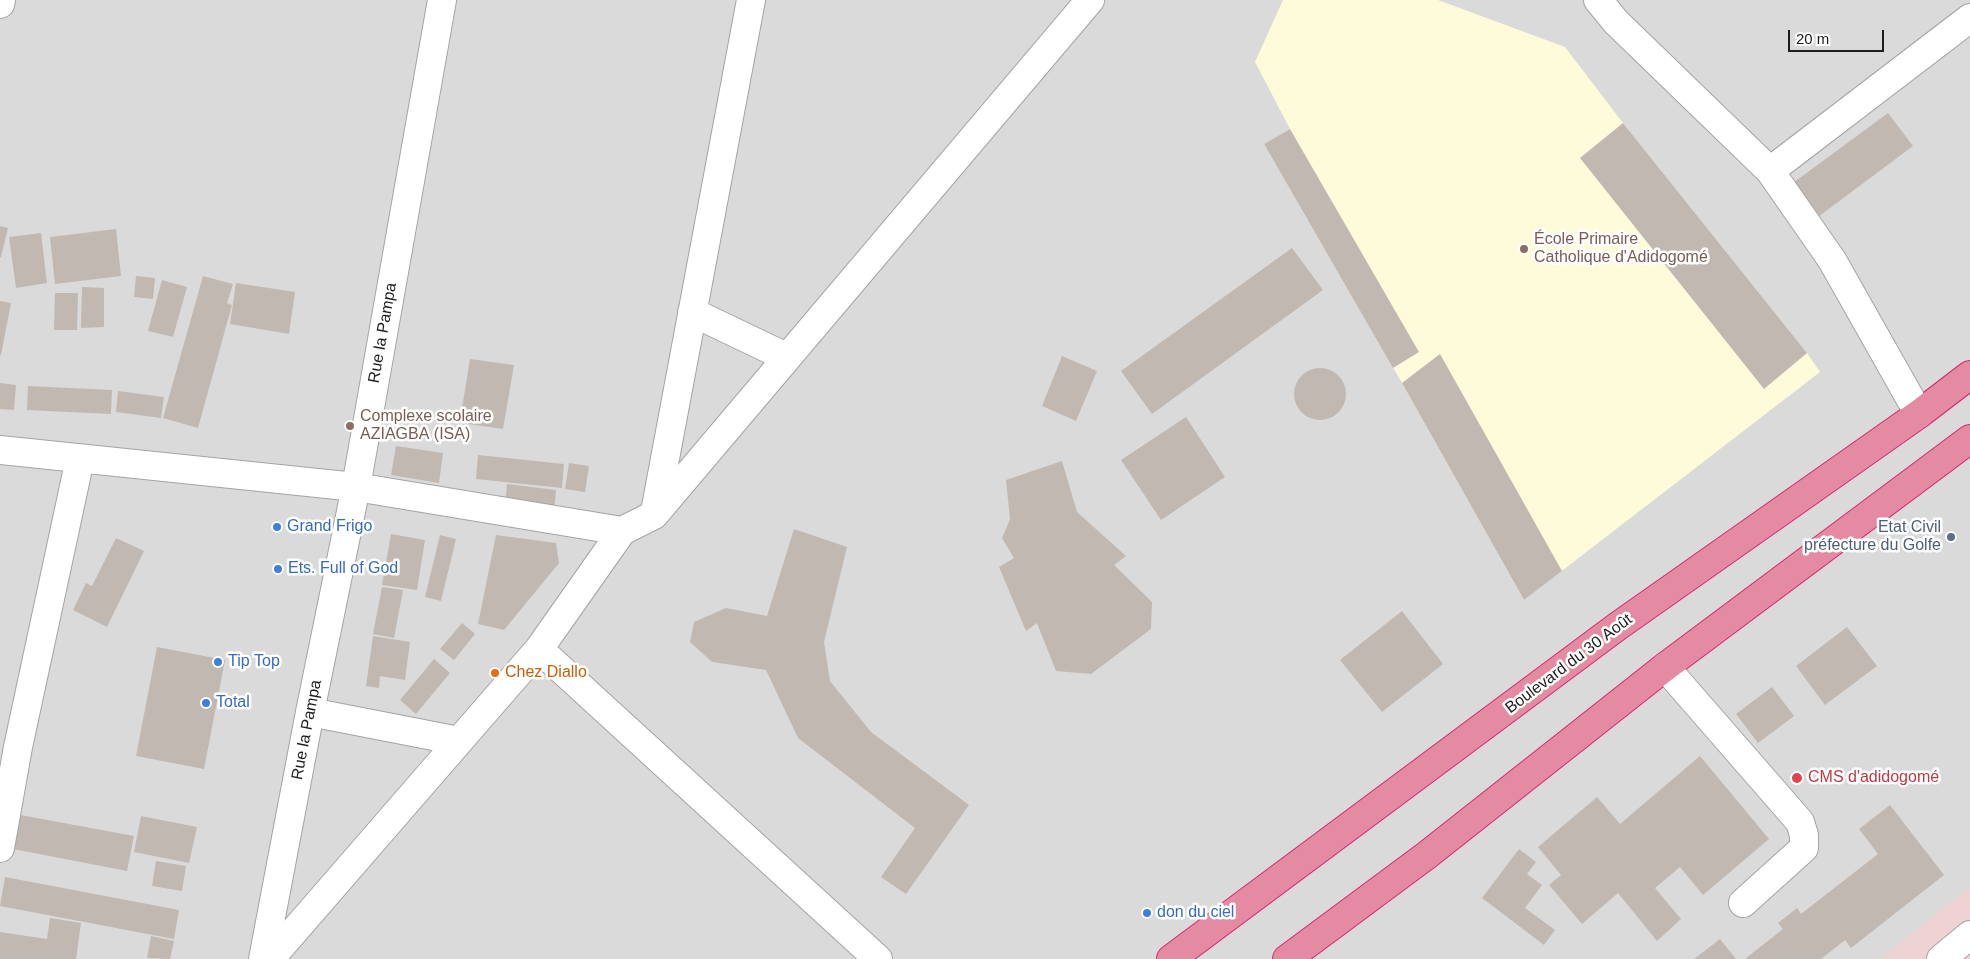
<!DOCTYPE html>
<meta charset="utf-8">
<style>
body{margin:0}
#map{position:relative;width:1970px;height:959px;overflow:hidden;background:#eee9e3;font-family:Helvetica,sans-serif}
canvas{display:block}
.scale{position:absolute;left:1788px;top:30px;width:96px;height:22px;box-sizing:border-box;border:2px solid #1d1d1d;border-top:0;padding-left:6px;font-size:15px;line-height:18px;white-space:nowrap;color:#1d1d1d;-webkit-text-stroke:4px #fff;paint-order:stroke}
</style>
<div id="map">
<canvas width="1970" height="959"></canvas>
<div class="scale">20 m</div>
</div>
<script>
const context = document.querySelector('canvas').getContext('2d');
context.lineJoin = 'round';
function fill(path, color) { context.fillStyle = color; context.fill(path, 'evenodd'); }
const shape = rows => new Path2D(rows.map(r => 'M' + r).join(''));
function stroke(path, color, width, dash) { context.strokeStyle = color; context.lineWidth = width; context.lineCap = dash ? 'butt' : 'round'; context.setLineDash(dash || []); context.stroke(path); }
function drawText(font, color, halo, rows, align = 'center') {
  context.font = font + ' Helvetica,sans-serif'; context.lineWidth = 5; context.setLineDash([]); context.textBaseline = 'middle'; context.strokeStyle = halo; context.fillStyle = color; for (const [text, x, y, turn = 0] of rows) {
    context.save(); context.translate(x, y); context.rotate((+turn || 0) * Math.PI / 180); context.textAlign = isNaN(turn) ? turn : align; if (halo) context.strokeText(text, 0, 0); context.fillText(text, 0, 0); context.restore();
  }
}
const residential = shape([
 [0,0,1970,0,1970,959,0,959]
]);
const commercial = shape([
 [1970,887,1970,959,1880,959]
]);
const education = shape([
 [1283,0,1438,0,1565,47,1623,123,1807,353,1820,372,1524,600,1402,383,1264,144,1290,129,1255,62]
]);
const building = shape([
 [1888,113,1913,146,1818,217,1793,183],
 [1623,123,1807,353,1764,389,1580,158],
 [1290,129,1419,352,1393,368,1264,144],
 [0,226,8,228,1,257,0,257],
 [116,229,121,276,55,284,50,237],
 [41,233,47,283,16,288,9,237],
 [1292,248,1323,290,1152,414,1121,371],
 [136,276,155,278,153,299,134,297],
 [203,276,233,284,227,303,232,305,198,428,163,418],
 [162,280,187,287,173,337,148,331],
 [236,283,295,292,289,334,230,324],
 [82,287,104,288,104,327,81,328],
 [55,293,78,293,77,330,54,330],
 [0,301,11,303,1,355,0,355],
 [1440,354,1562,571,1524,600,1402,383],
 [1062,356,1097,371,1076,421,1042,406],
 [470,359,514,365,503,429,468,424,470,410,462,408],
 '1294 394a26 26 0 1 1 52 0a26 26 0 1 1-52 0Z',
 [0,383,16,385,14,410,0,409],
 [28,386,112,390,111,414,27,410],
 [118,391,164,397,161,418,116,412],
 [1186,417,1225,477,1161,520,1121,460],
 [396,446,443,453,439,483,391,475],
 [478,455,564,464,562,488,476,479],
 [1062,461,1077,512,1126,556,1114,565,1152,602,1151,629,1091,674,1056,671,1037,623,1026,631,999,567,1014,558,1002,538,1010,519,1006,480],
 [569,463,589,466,585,492,565,489],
 [507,484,556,490,554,512,505,505],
 [794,529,847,547,824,642,830,681,871,732,969,805,906,894,881,877,915,828,798,738,766,670,712,662,690,642,694,622,726,608,767,616],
 [391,534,425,540,417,590,382,585],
 [440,535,456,539,441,601,425,597],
 [496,535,556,543,559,563,504,630,478,624],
 [116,538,144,551,107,627,73,610,86,583,92,586],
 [382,587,403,590,394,638,373,634],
 [1402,611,1443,664,1382,712,1340,660],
 [462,623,475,634,454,660,440,649],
 [1847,627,1877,666,1825,705,1796,666],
 [373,636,410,642,405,680,380,676,379,688,366,686],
 [157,647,225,660,204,769,136,756],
 [434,659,450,673,416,714,400,700],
 [1772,687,1794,716,1758,743,1736,714],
 [1700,756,1769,839,1703,895,1680,867,1655,888,1681,919,1657,941,1618,893,1582,924,1549,885,1561,875,1538,847,1597,797,1620,824],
 [1890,805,1944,875,1851,948,1845,940,1821,959,1745,959,1783,929,1778,923,1797,908,1801,914,1878,854,1859,829],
 [15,814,134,836,127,871,8,848],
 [141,816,197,827,189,863,134,852],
 [1519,849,1536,862,1527,874,1542,885,1525,908,1555,930,1544,945,1482,898],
 [156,861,186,866,182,891,152,886],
 [5,877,179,910,174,939,0,906],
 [50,918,81,923,76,959,0,959,0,932,47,939],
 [151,936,174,941,170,959,147,958],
 [1720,939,1736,959,1694,959]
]);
const minor = shape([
 [1598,0,1616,22,1770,171,1832,260,1919,414],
 [0,4,1,0],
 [1770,171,1970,18],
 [692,312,786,357],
 [0,450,356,487,622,531],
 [655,512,751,0],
 [539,649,878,959],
 [1665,667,1800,822,1804,835,1804,848,1743,903],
 [310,712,459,741],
 [0,848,18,747,80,459],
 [263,959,310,712,356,487,442,0],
 [270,959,539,649,622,531,654,515,1090,0],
 [1941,959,1970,935]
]);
const highway = shape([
 [1171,959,1618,626,1919,414,1970,375],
 [1287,959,1427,855,1665,667,1970,439]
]);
const markers = [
 [1524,249,5,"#8d6e63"],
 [350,426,5,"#8d6e63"],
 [277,527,5,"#3f7fe0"],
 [1951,537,5,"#5c6f8a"],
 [278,569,5,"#3f7fe0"],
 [218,662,5,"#3f7fe0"],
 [495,673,5,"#e8710a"],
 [206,703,5,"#3f7fe0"],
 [1797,778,6,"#e0444e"],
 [1147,913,5,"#3f7fe0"]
];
const educationNames = [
 ["École Primaire",1534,240],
 ["Catholique d'Adidogomé",1534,258],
 ["Complexe scolaire",360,417],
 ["AZIAGBA (ISA)",360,435]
];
const streetNames = [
 ["Rue la Pampa",383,333,-80],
 ["Boulevard du 30 Août",1569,664,-37],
 ["Rue la Pampa",307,730,-79]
];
const shopNames = [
 ["Grand Frigo",287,527],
 ["Ets. Full of God",288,569],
 ["Tip Top",228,662],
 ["Total",216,703],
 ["don du ciel",1157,913]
];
const serviceNames = [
 ["Etat Civil",1941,528],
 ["préfecture du Golfe",1941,546]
];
const foodNames = [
 ["Chez Diallo",505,673]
];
const healthNames = [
 ["CMS d'adidogomé",1808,778]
];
fill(residential, '#dbdada');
fill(commercial, '#efd2d3');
fill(education, '#fefbdb');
fill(building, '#c2b8b2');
stroke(minor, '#a4a4a4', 30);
stroke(highway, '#d52771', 30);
stroke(minor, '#fff', 28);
stroke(highway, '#e48ba3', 28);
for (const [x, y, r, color] of markers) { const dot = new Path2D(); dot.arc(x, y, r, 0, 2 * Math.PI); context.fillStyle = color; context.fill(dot); stroke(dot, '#fff', 2); }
drawText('16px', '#785e54', '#fff', educationNames, 'left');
drawText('16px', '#1d1d1d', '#fff', streetNames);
drawText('16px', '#366cbe', '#fff', shopNames, 'left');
drawText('16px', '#4e5e75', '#fff', serviceNames, 'right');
drawText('16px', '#c56008', '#fff', foodNames, 'left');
drawText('16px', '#be3a42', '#fff', healthNames, 'left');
</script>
